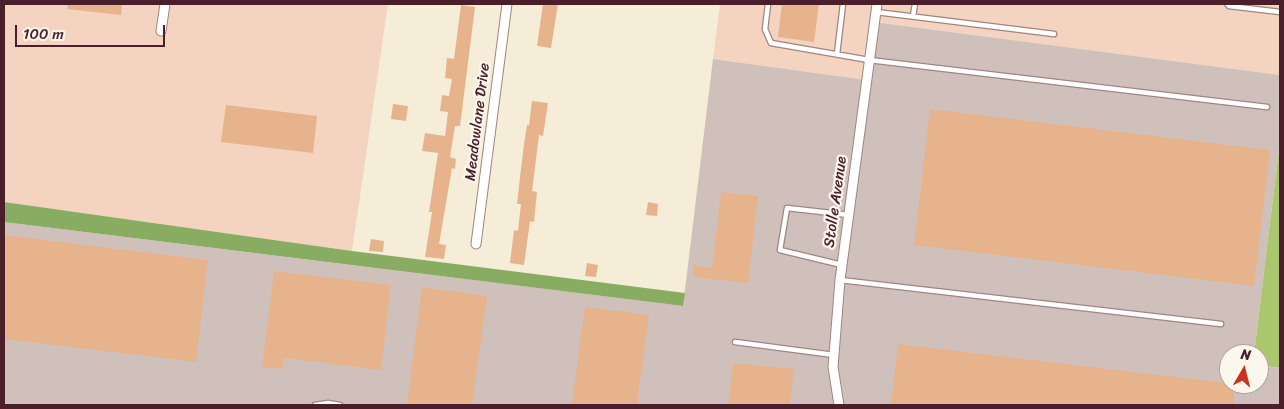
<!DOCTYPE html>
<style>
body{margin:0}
#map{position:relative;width:1284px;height:409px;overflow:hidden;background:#f5edd7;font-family:Sriracha,sans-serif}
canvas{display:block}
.frame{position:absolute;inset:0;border:5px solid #4a1f2b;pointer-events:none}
.north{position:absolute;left:1219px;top:344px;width:50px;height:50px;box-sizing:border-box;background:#fbf7ec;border:1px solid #b4a19f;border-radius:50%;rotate:8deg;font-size:14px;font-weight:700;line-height:20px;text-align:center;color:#4a1f2b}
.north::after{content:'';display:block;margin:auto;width:18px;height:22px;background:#c8321e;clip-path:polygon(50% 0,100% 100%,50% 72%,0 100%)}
.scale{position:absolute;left:15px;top:25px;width:150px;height:22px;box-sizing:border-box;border:2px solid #4a1f2b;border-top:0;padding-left:6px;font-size:15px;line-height:18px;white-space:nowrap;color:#4a1f2b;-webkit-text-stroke:4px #fbf7ec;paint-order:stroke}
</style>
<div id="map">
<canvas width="1284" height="409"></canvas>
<div class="frame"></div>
<div class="north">N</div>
<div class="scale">100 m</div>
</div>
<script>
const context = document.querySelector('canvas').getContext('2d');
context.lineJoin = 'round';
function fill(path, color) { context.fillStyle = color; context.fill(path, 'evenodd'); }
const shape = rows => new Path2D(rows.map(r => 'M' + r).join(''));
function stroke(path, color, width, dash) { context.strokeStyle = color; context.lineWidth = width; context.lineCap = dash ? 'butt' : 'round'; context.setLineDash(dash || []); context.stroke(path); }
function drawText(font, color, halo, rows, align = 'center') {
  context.font = font + ' Sriracha,sans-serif'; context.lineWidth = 4.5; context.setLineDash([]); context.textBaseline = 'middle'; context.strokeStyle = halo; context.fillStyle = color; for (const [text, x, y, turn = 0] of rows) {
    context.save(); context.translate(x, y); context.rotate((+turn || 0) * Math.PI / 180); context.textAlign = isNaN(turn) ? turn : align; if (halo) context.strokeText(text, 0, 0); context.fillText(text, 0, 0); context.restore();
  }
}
const built = shape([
 [4,4,388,4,352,251,4,202],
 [720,4,1280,4,1280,75,875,22,867,80,713,59]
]);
const industrial = shape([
 [874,22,1280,75,1280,141,1254,354,1229,354,1229,384,1259,384,1259,365,1280,368,1280,405,4,405,4,222,683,306,713,59,867,80]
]);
const green = shape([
 [1280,141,1280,368,1259,365,1259,354,1254,354]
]);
const forest = shape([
 [4,202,352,251,685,293,683,306,4,222]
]);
const building = shape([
 [68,4,122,4,121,15,67,9],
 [543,4,558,4,551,48,537,46],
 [782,4,819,4,814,42,778,37],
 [461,5,475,7,460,126,455,126,450,157,456,159,455,169,452,168,439,244,446,245,444,259,425,257,432,212,429,212,438,153,422,151,425,133,445,136,448,112,440,111,442,95,449,96,452,79,445,78,447,58,454,59],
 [532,101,548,103,543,136,539,135,532,191,537,192,534,222,530,221,524,265,510,263,514,230,518,231,521,204,517,204,520,177,524,144,527,125,529,125],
 [393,104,408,106,406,121,391,119],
 [226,105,317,116,313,153,221,142],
 [930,109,1270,150,1254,286,914,245],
 [721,192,758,196,748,283,693,277,694,265,712,268],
 [648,202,658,204,657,216,646,215],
 [4,235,208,260,196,362,4,339],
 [371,239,384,241,383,252,369,251],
 [587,263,598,265,596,277,585,276],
 [274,271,391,285,381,370,284,358,283,369,262,367],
 [422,287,487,296,472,405,407,405],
 [585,307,649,315,637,405,572,405],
 [898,344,1235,384,1233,405,891,405],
 [733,363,794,369,790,405,728,405]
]);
const service = shape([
 [768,4,765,29,771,43,869,60,1267,107],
 [1227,4,1229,6,1280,12],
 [876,12,1054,34],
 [913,16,915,4],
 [837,54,843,4],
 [842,265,780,250,787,208,849,215],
 [840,280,1221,324],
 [735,342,834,355],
 [315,405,328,403,340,405]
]);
const minor = shape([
 [161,31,165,4],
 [476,244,507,4],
 [839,405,833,367,840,280,877,4]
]);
const streetNames = [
 ["Meadowlane Drive",478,122,-83],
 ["Stolle Avenue",836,202,-82]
];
fill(built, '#f4d3c0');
fill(industrial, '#d0c0bc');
fill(green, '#abc76e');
fill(forest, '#88ac61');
fill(building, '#e7b38c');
stroke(service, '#a08681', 7);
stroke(minor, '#a08681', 11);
stroke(service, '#fff', 4.5);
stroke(minor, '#fff', 9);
drawText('15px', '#4a1f2b', '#fbf7ec', streetNames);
</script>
